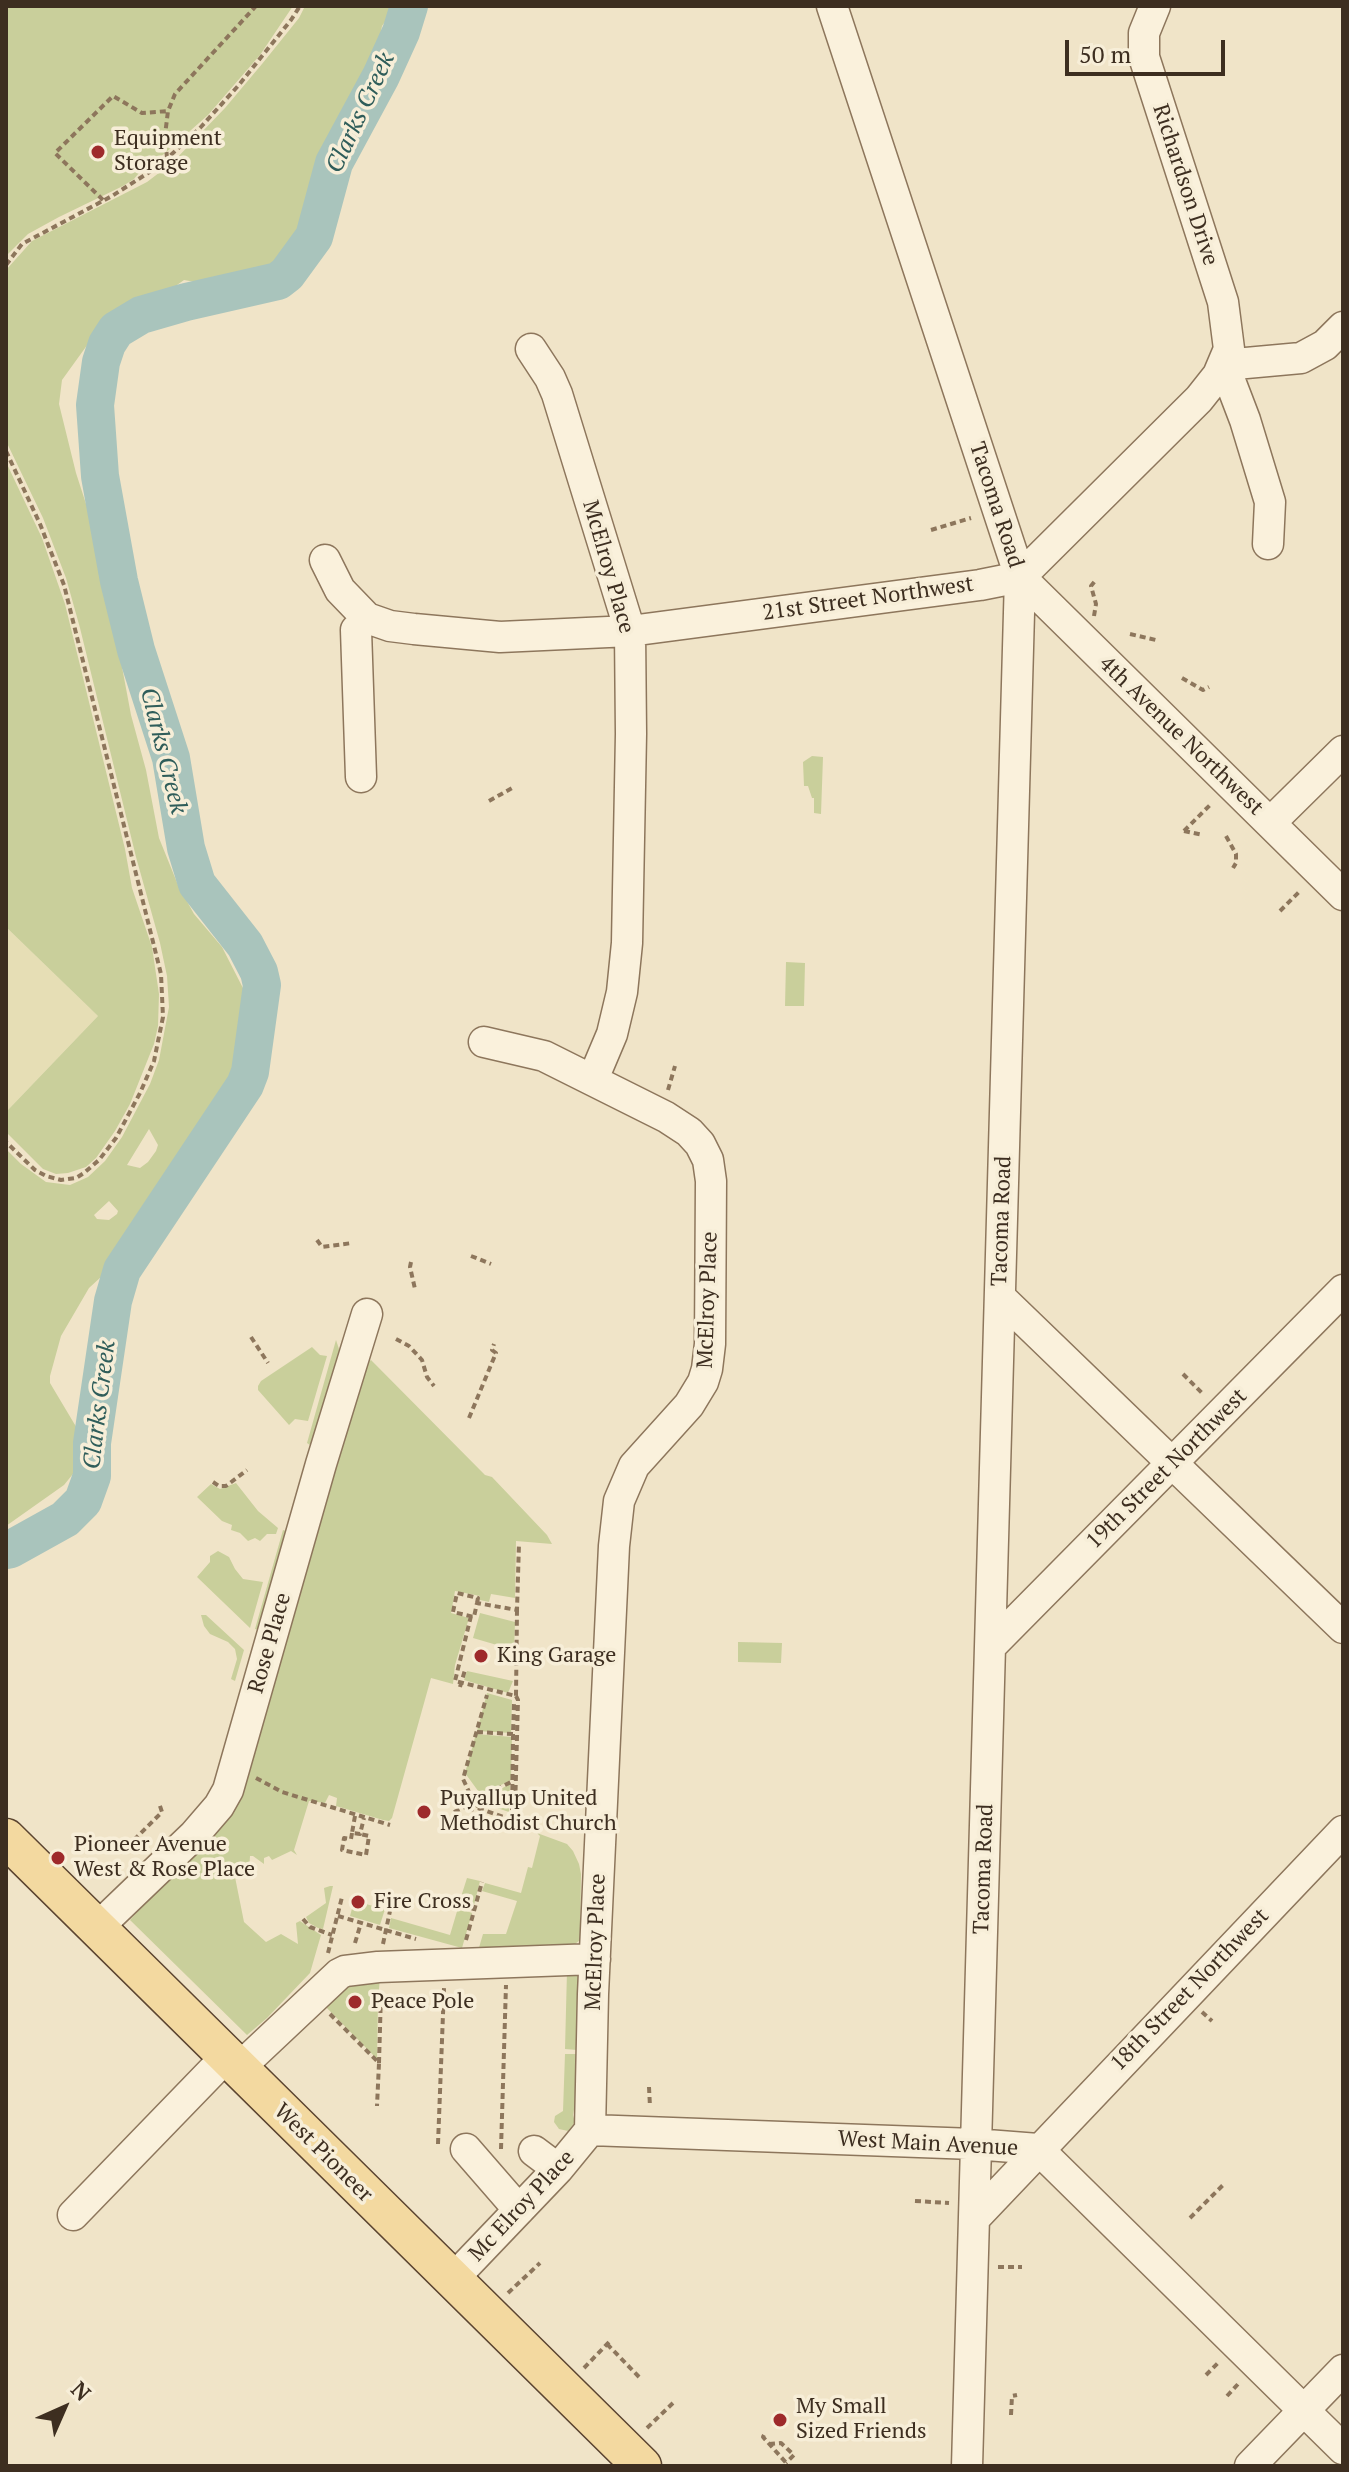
<!DOCTYPE html>
<style>
body{margin:0}
#map{position:relative;width:1349px;height:2472px;overflow:hidden;background:#f0e4c8;font-family:"PT Serif",serif}
canvas{display:block}
.frame{position:absolute;inset:0;border:8px solid #3d2e20;pointer-events:none}
.north{position:absolute;left:24px;top:2368px;width:80px;height:80px;-webkit-text-stroke:6px #f7eed8;paint-order:stroke;rotate:45deg;font-size:22px;font-weight:700;line-height:32px;text-align:center;color:#3d2e20}
.north::after{content:'';display:block;margin:auto;width:28px;height:36px;background:#3d2e20;clip-path:polygon(50% 0,100% 100%,50% 72%,0 100%)}
.scale{position:absolute;left:1065px;top:40px;width:160px;height:36px;box-sizing:border-box;border:4px solid #3d2e20;border-top:0;padding-left:10px;font-size:24px;line-height:28px;white-space:nowrap;color:#3d2e20;-webkit-text-stroke:6px #f7eed8;paint-order:stroke}
</style>
<div id="map">
<canvas width="1349" height="2472"></canvas>
<div class="frame"></div>
<div class="north">N</div>
<div class="scale">50 m</div>
</div>
<script>
const context = document.querySelector('canvas').getContext('2d');
context.lineJoin = 'round';
function fill(path, color) { context.fillStyle = color; context.fill(path, 'evenodd'); }
const shape = rows => new Path2D(rows.map(r => 'M' + r).join(''));
function stroke(path, color, width, dash) { context.strokeStyle = color; context.lineWidth = width; context.lineCap = dash ? 'butt' : 'round'; context.setLineDash(dash || []); context.stroke(path); }
function drawText(font, color, halo, rows, align = 'center') {
  context.font = font + ' "PT Serif",serif'; context.lineWidth = 7; context.setLineDash([]); context.textBaseline = 'middle'; context.strokeStyle = halo; context.fillStyle = color; for (const [text, x, y, turn = 0] of rows) {
    context.save(); context.translate(x, y); context.rotate((+turn || 0) * Math.PI / 180); context.textAlign = isNaN(turn) ? turn : align; if (halo) context.strokeText(text, 0, 0); context.fillText(text, 0, 0); context.restore();
  }
}
const farmland = shape([
 [6,927,98,1016,6,1112]
]);
const green = shape([
 [6,6,293,6,260,55,208,115,164,154,144,167,134,179,123,186,59,217,28,234,6,256],
 [305,6,396,6,382,26,377,53,354,107,326,154,304,223,287,255,276,270,239,279,207,284,184,280,163,295,116,311,93,337,62,380,59,404,76,473,99,544,131,715,146,770,159,838,178,885,194,914,222,947,246,994,241,1032,230,1080,114,1265,89,1288,61,1336,50,1376,50,1383,81,1435,82,1452,77,1469,64,1485,6,1526,6,1149,21,1164,46,1182,70,1185,88,1177,105,1161,122,1137,150,1084,159,1060,169,1007,167,976,160,943,136,857,80,628,66,578,43,518,6,441,6,270,32,241,147,182,172,163,225,108,262,64,299,18],
 [149,1129,158,1145,156,1151,148,1162,140,1168,127,1165],
 [109,1201,118,1211,117,1214,109,1220,97,1219,94,1215],
 [6,462,42,538,65,604,125,849,132,888,152,947,159,994,158,1026,154,1044,130,1104,115,1131,96,1158,86,1167,68,1173,56,1174,43,1169,6,1132,6,1112,98,1016,6,927],
 [812,756,823,757,821,814,814,813,814,798,812,798,808,786,804,786,803,762],
 [786,962,805,963,804,1006,785,1006],
 [336,1340,340,1352,313,1447,307,1443],
 [312,1347,320,1355,327,1356,308,1421,295,1419,289,1425,258,1390,258,1386,261,1381],
 [371,1360,485,1475,492,1477,547,1535,552,1544,516,1541,515,1598,491,1594,489,1602,480,1600,480,1596,455,1591,451,1613,469,1618,455,1665,453,1684,431,1678,392,1818,389,1821,383,1820,336,1806,337,1798,329,1795,325,1803,309,1801,294,1850,297,1855,291,1851,272,1860,269,1856,264,1858,264,1864,253,1856,250,1856,249,1871,235,1877,244,1922,266,1942,281,1934,298,1944,296,1923,300,1921,321,1935,310,1973,267,2018,247,2035,130,1920,192,1851,301,1576,367,1363],
 [236,1483,258,1511,278,1528,276,1534,267,1534,260,1541,255,1538,248,1541,240,1533,231,1530,232,1525,222,1521,197,1497,211,1484,220,1489],
 [283,1530,289,1532,261,1630,255,1629],
 [218,1551,229,1557,235,1569,243,1579,263,1582,250,1628,197,1577,210,1562,210,1556],
 [480,1613,515,1622,514,1650,473,1638],
 [201,1615,206,1615,244,1650,235,1681,231,1679,237,1659,235,1649,228,1642,210,1634,204,1626],
 [738,1642,782,1643,781,1663,738,1662],
 [467,1671,513,1681,508,1693,464,1680],
 [487,1693,512,1700,511,1733,477,1731],
 [476,1734,512,1737,511,1780,481,1795,465,1773],
 [510,1784,509,1812,485,1804,483,1800,486,1797],
 [537,1833,567,1844,573,1851,579,1864,581,1874,580,1940,569,1949,478,1951,483,1934,506,1934,517,1901,482,1891,485,1883,521,1893,528,1867,532,1868,540,1836],
 [467,1878,480,1881,474,1905,460,1900],
 [330,1886,333,1886,323,1929,318,1928,309,1923,306,1917,326,1903,324,1888],
 [354,1901,385,1909,380,1925,350,1916],
 [458,1908,472,1913,462,1948,389,1928,391,1918,450,1935],
 [567,1971,577,1974,579,1978,577,2050,565,2049],
 [380,1976,378,2002,377,2059,321,2002,333,1991],
 [565,2054,576,2054,577,2059,576,2098,573,2115,575,2122,568,2131,559,2129,554,2122,555,2116,563,2111]
]);
const river = shape([
 [6,1550,11,1549,65,1519,83,1501,92,1476,92,1443,113,1301,122,1270,245,1085,250,1072,262,985,259,972,245,945,197,884,186,848,171,758,136,650,119,581,100,476,95,405,101,362,107,344,116,330,141,315,186,302,278,281,287,274,314,237,334,163,381,76,401,32,409,6]
]);
const path = shape([
 [167,158,165,135,168,111,175,94,256,6],
 [103,200,55,153,113,96,142,113,168,111],
 [6,265,22,244,112,196,159,166,200,128,238,86,291,20,300,6],
 [6,451,40,524,64,585,161,974,163,1017,154,1061,140,1093,116,1138,99,1160,84,1173,76,1178,61,1180,46,1176,35,1170,6,1142],
 [931,530,971,518],
 [1094,616,1096,604,1091,586,1095,581],
 [1130,634,1156,640],
 [1182,678,1203,690,1209,687],
 [489,801,514,787],
 [1184,831,1211,804],
 [1184,831,1203,835],
 [1226,836,1236,854,1236,863,1233,868],
 [1280,911,1300,891],
 [668,1090,675,1066],
 [317,1240,322,1247,352,1243],
 [471,1256,491,1264],
 [411,1262,410,1267,415,1289],
 [251,1337,268,1363],
 [396,1339,409,1346,422,1360,427,1377,434,1386],
 [1183,1374,1202,1393],
 [469,1418,496,1353,492,1350,494,1344],
 [213,1482,219,1486,226,1486,247,1470],
 [477,1603,478,1598,457,1593,453,1612,474,1617,477,1603,517,1610,519,1543],
 [471,1616,455,1681,516,1696,517,1610],
 [460,1687,465,1670],
 [477,1732,513,1734,514,1703],
 [513,1734,512,1820,518,1820],
 [256,1778,282,1792,390,1825],
 [470,1794,463,1779,487,1695],
 [479,1798,475,1794,467,1795,464,1800,465,1807,469,1810,476,1809,480,1803,479,1798,511,1782],
 [478,1808,512,1820],
 [515,1811,518,1700,516,1696],
 [454,1812,465,1807],
 [355,1816,352,1833,360,1834,364,1818],
 [352,1833,351,1839,344,1838,342,1850,366,1855,369,1836,360,1834],
 [134,1840,162,1812,159,1803],
 [459,1904,474,1909],
 [338,1916,416,1939],
 [303,1919,310,1927,332,1935],
 [466,1940,482,1882],
 [355,1943,361,1923],
 [383,1944,390,1911],
 [328,1953,342,1897],
 [1202,2012,1212,2021],
 [330,2014,379,2063,377,2106],
 [379,2063,381,1993],
 [649,2087,650,2107],
 [438,2144,444,1988],
 [501,2149,506,1985],
 [915,2201,949,2203],
 [1190,2218,1225,2183],
 [998,2267,1022,2267],
 [508,2293,540,2263],
 [607,2344,641,2379],
 [584,2368,610,2341],
 [1206,2375,1218,2363],
 [1227,2396,1239,2383],
 [1011,2415,1012,2396,1017,2395],
 [647,2428,674,2402],
 [764,2435,763,2437,789,2466],
 [769,2444,781,2443,794,2455,786,2463]
]);
const minor = shape([
 [832,6,1020,577,967,2466],
 [531,349,550,378,557,394,630,631,631,734,627,943,622,992,612,1034,593,1079],
 [1224,365,1245,420,1270,502,1268,544],
 [1224,365,1301,358,1325,345,1343,327],
 [325,560,340,590,367,618,390,626,414,629,500,637,630,631,980,585,1020,577,1199,399,1218,375,1229,349,1223,302,1144,57,1144,33,1155,6],
 [1020,577,1343,895],
 [361,777,356,630,367,618],
 [1270,823,1343,751],
 [484,1042,544,1056,666,1117,689,1132,700,1144,708,1160,711,1181,710,1344,707,1369,703,1382,689,1405,634,1466,619,1501,614,1546,593,1994,590,2130],
 [1000,1297,1343,1628],
 [990,1647,1343,1290],
 [98,1927,194,1835,219,1806,228,1790,321,1464,367,1314],
 [238,2069,339,1974,345,1971,378,1967,595,1959],
 [590,2130,974,2144,1038,2149,1343,2449],
 [466,2149,519,2210],
 [534,2151,558,2169],
 [73,2215,226,2057],
 [974,2219,1343,1831],
 [452,2280,558,2169,590,2130],
 [1250,2466,1343,2370]
]);
const major = shape([
 [6,1838,642,2466]
]);
const markers = [
 [98,152,8,"#9e2a2b"],
 [481,1656,8,"#9e2a2b"],
 [424,1812,8,"#9e2a2b"],
 [58,1858,8,"#9e2a2b"],
 [358,1902,8,"#9e2a2b"],
 [355,2002,8,"#9e2a2b"],
 [780,2420,8,"#9e2a2b"]
];
const poiNames = [
 ["Equipment",114,139],
 ["Storage",114,164],
 ["King Garage",497,1656],
 ["Puyallup United",440,1799],
 ["Methodist Church",440,1824],
 ["Pioneer Avenue",74,1845],
 ["West & Rose Place",74,1870],
 ["Fire Cross",374,1902],
 ["Peace Pole",371,2002],
 ["My Small",796,2407],
 ["Sized Friends",796,2432]
];
const streetNames = [
 ["Richardson Drive",1185,185,72],
 ["Tacoma Road",996,505,72],
 ["McElroy Place",608,567,74],
 ["21st Street Northwest",868,599,-8],
 ["4th Avenue Northwest",1181,736,44],
 ["Tacoma Road",1002,1221,-88],
 ["McElroy Place",708,1300,-88],
 ["19th Street Northwest",1167,1469,-45],
 ["Rose Place",270,1643,-74],
 ["Tacoma Road",984,1869,-88],
 ["McElroy Place",596,1942,-88],
 ["18th Street Northwest",1190,1990,-46],
 ["West Main Avenue",928,2144,3],
 ["West Pioneer",323,2153,45],
 ["Mc Elroy Place",522,2206,-47]
];
const waterNames = [
 ["Clarks Creek",361,113,-65],
 ["Clarks Creek",163,751,76],
 ["Clarks Creek",100,1405,-83]
];
fill(farmland, '#e6deb5');
fill(green, '#c9cf9b');
stroke(river, '#a9c4bc', 38);
stroke(minor, '#8d765c', 33);
stroke(major, '#5b4430', 41);
stroke(path, '#8d765c', 4, [6, 4]);
stroke(minor, '#faf1dc', 30);
stroke(major, '#f3d9a0', 38);
for (const [x, y, r, color] of markers) { const dot = new Path2D(); dot.arc(x, y, r, 0, 2 * Math.PI); context.fillStyle = color; context.fill(dot); stroke(dot, '#f7eed8', 3); }
drawText('22px', '#3d2e20', '#f7eed8', poiNames, 'left');
drawText('22px', '#3d2e20', '#f7eed8', streetNames);
drawText('italic 24px', '#2f5d5a', '#f7eed8', waterNames);
</script>
